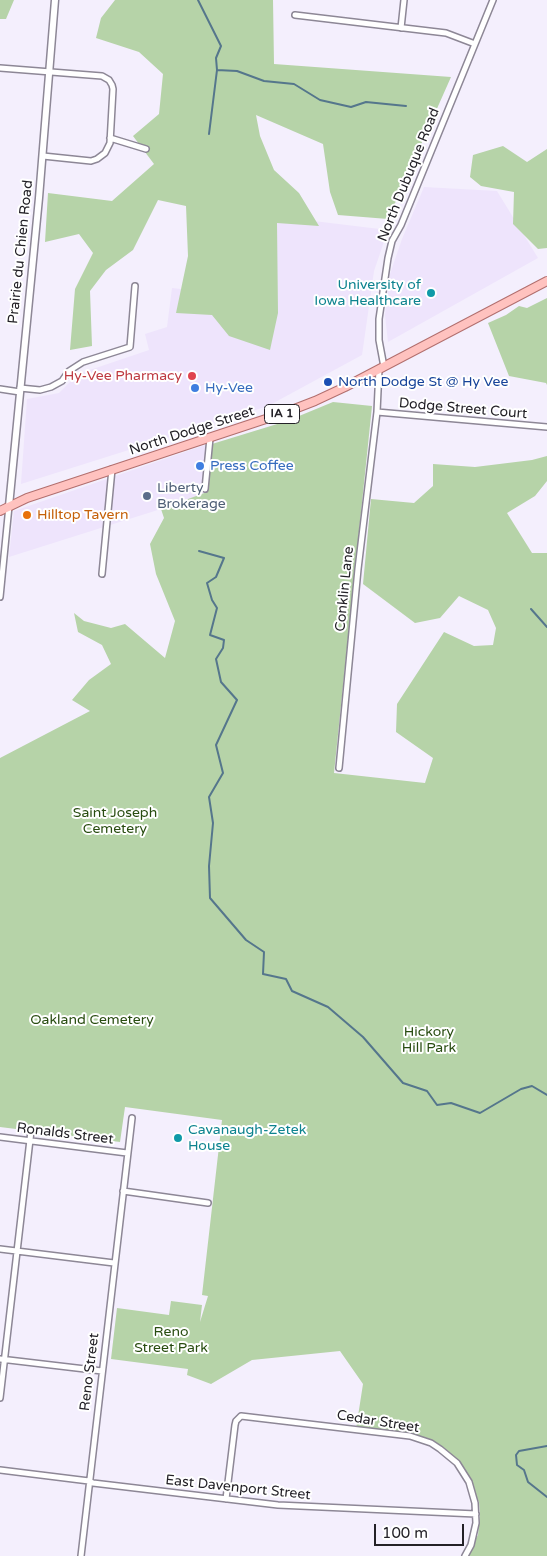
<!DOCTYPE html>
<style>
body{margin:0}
#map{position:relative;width:547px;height:1556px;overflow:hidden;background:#f4effd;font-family:"Varela Round",sans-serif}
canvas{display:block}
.scale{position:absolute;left:374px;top:1524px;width:90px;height:22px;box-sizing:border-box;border:2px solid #232127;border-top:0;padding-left:6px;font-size:15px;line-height:18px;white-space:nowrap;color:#232127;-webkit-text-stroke:4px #fff;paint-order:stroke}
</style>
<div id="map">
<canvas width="547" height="1556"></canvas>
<div class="scale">100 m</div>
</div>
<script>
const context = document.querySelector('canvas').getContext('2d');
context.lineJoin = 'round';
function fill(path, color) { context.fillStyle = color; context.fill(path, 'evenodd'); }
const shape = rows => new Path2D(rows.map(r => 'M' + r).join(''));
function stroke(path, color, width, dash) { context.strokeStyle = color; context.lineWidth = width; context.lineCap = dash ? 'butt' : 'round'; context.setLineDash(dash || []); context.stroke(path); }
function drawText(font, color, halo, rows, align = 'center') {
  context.font = font + ' "Varela Round",sans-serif'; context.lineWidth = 4; context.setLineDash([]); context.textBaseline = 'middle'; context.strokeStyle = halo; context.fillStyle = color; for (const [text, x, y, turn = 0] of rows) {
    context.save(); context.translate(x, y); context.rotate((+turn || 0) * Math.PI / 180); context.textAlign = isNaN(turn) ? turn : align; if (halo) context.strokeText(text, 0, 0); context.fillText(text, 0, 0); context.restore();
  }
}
const built = shape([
 [424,187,497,191,538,258,388,342,385,315,390,274,402,239],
 [231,211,388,230,374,271,362,355,268,406,21,484,27,399,59,393,78,374,149,350,145,334,167,327,172,288,223,294],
 [208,444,203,494,161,509,9,557,14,511]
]);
const green = shape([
 [0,0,14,0,6,19,0,19],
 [115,0,273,0,274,64,451,77,388,219,338,215,330,192,323,144,256,115,260,136,274,170,299,193,319,226,277,223,278,313,270,350,229,336,212,315,176,313,188,256,186,206,158,200,133,250,106,270,90,291,92,346,70,350,75,289,93,253,79,234,45,242,48,193,112,201,154,164,133,136,159,114,163,74,139,52,96,38,101,18],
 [503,146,527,162,547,149,547,248,538,249,513,224,514,192,481,186,470,177,473,155],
 [547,298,547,385,546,383,509,376,488,323,506,315,519,306,527,308],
 [333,402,372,406,334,773,425,783,433,758,396,732,397,704,444,632,474,646,493,645,496,628,488,610,459,596,440,618,415,623,363,584,371,499,414,503,433,486,433,464,475,467,532,460,547,456,547,481,535,496,507,513,532,553,547,553,547,1556,465,1556,478,1535,480,1514,479,1502,473,1493,463,1472,449,1456,431,1443,410,1436,356,1429,363,1384,340,1351,252,1360,211,1384,187,1375,188,1369,111,1359,117,1308,169,1315,171,1301,202,1305,200,1322,208,1296,202,1295,222,1120,125,1107,120,1142,0,1127,0,758,90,711,72,700,89,680,111,664,102,645,78,632,74,613,84,621,111,628,125,624,165,658,175,621,156,574,150,544,164,518,161,509,207,492,212,444,287,421]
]);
const stream = shape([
 [198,0,221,46,216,58,217,70,209,134],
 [217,70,237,71,264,81,294,84,320,100,351,107,366,102,406,106],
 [199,551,224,558,216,577,207,583,212,600,217,608,210,635,224,640,223,648,216,659,221,682,237,700,216,745,223,773,209,797,213,823,209,866,210,898,246,940,264,952,263,974,286,979,292,991,328,1007,363,1037,403,1083,427,1091,437,1105,451,1103,480,1113,521,1089,532,1086,547,1095],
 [531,609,547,627],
 [547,1446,519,1451,516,1455,517,1465,524,1470,528,1482,547,1497]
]);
const minor = shape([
 [295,15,446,33,475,44],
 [401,28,404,0],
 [0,68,102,76,109,80,112,85,113,89,110,143,105,153,97,159,91,161,43,156],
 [110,138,146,149],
 [384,367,379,340,379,319,388,258,392,241,401,225,493,0],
 [20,388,40,390,51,387,62,381,69,371,83,362,130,347,135,286],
 [0,389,20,392],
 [377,412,547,427],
 [205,489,210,438],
 [102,574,112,469],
 [0,597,9,506],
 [339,768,358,569,377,412,379,369],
 [0,1137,127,1153],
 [123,1191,208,1203],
 [0,1249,114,1263],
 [0,1359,102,1371],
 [0,1398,31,1131],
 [0,1470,89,1481,93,1483,278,1505,476,1514],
 [226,1499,235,1425,236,1421,241,1416,410,1436,431,1443,440,1449,457,1463,469,1482,475,1503,476,1523,471,1545,465,1556],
 [81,1556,132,1118]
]);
const tertiary = shape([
 [9,506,39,198,55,0]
]);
const primary = shape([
 [0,511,27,498,284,413,315,401,345,387,547,281]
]);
const markers = [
 [431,293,5,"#0f9aa8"],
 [192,376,5,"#e0444e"],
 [328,382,5,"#1a4fb4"],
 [195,388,5,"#3f7fe0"],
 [200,466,5,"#3f7fe0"],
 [147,496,5,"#5c6f8a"],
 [27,515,5,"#e8710a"],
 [178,1138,5,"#0f9aa8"]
];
const shields = [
 [282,414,35]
];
const shieldNames = [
 ["IA 1",282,414]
];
const streetNames = [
 ["North Dubuque Road",409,175,-68],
 ["Prairie du Chien Road",21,252,-84],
 ["Dodge Street Court",463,409,5],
 ["North Dodge Street",192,431,-18],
 ["Conklin Lane",345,589,-84],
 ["Ronalds Street",65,1134,7],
 ["Reno Street",90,1372,-83],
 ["Cedar Street",378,1422,9],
 ["East Davenport Street",238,1488,6]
];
const cultureNames = [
 ["University of",421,285],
 ["Iowa Healthcare",421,301],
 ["Cavanaugh-Zetek",188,1130,"left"],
 ["House",188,1146,"left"]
];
const healthNames = [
 ["Hy-Vee Pharmacy",182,376]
];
const transitNames = [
 ["North Dodge St @ Hy Vee",338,382]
];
const shopNames = [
 ["Hy-Vee",205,388],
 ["Press Coffee",210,466]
];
const serviceNames = [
 ["Liberty",157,488],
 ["Brokerage",157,504]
];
const foodNames = [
 ["Hilltop Tavern",37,515]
];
const parkNames = [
 ["Saint Joseph",115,813],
 ["Cemetery",115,829],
 ["Oakland Cemetery",92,1020],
 ["Hickory",429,1032],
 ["Hill Park",429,1048],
 ["Reno",171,1332],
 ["Street Park",171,1348]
];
fill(built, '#eee4fc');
fill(green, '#b6d3a8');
stroke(stream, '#55768c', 2);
stroke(minor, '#8d8796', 8);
stroke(tertiary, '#8d8796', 9);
stroke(primary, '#b26f6e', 10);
stroke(minor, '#fff', 5);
stroke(tertiary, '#fff', 6);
stroke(primary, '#ffc2bf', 8);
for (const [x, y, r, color] of markers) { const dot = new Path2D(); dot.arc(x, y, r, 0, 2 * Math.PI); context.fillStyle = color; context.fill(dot); stroke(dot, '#fff', 2); }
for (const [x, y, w] of shields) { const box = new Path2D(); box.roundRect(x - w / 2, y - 9.5, w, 19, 4); context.fillStyle = '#fff'; context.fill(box); stroke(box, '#232127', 1); }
drawText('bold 12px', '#232127', null, shieldNames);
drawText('14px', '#232127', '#fff', streetNames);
drawText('14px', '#0d838f', '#fff', cultureNames, 'right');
drawText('14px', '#be3a42', '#fff', healthNames, 'right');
drawText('14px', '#164399', '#fff', transitNames, 'left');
drawText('14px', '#366cbe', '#fff', shopNames, 'left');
drawText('14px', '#4e5e75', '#fff', serviceNames, 'left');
drawText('14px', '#c56008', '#fff', foodNames, 'left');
drawText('14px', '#284c10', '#fff', parkNames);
</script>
